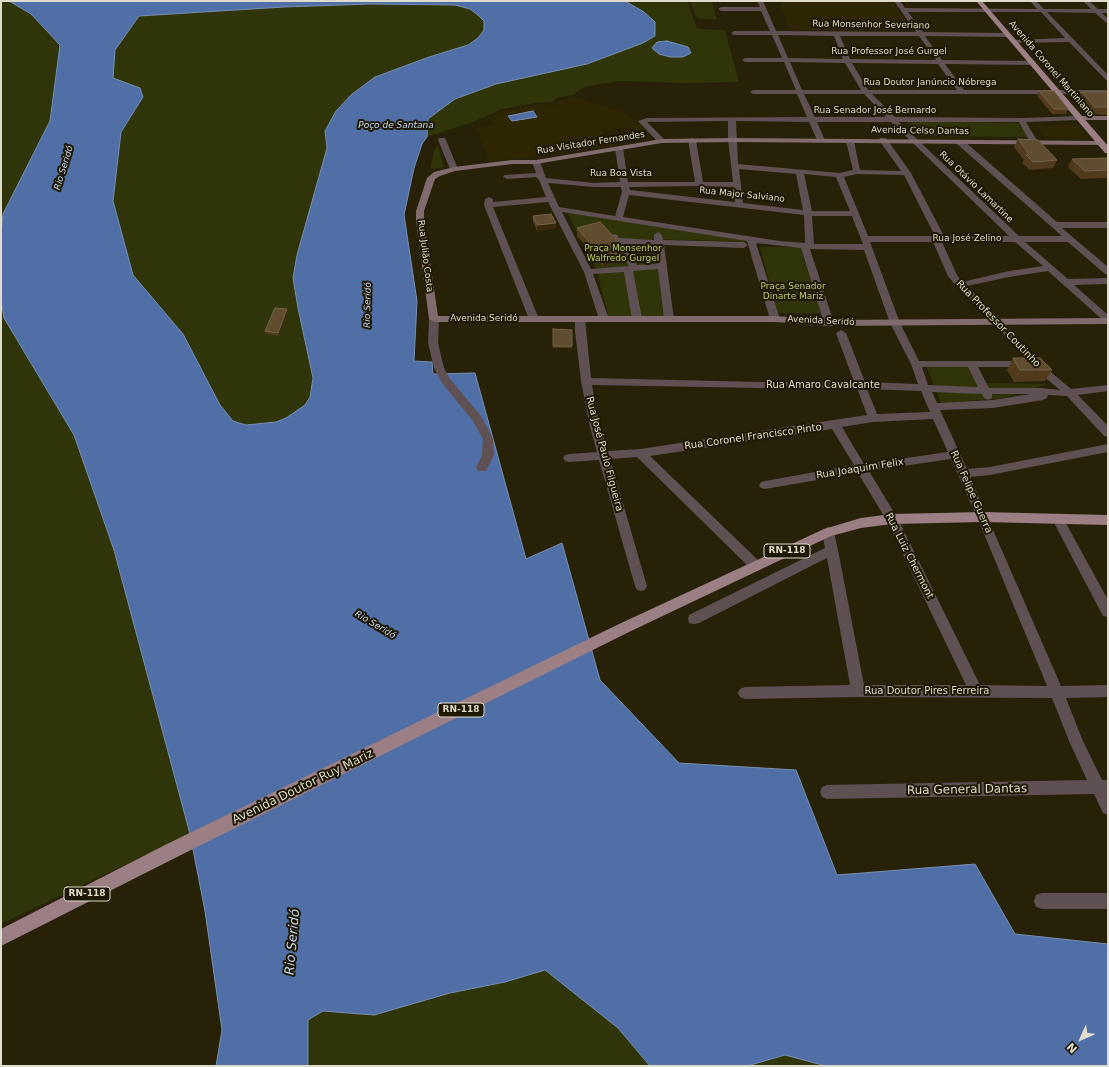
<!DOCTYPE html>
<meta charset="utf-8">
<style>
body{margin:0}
#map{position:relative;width:1109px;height:1067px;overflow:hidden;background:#272107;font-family:"DejaVu Sans",sans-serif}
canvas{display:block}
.frame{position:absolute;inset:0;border:2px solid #dfdccd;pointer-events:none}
.north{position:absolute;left:1061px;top:1019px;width:40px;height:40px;-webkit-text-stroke:3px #1e1701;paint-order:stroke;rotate:225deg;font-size:11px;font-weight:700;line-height:16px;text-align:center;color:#dfdccd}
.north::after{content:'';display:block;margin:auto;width:14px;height:18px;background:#dfdccd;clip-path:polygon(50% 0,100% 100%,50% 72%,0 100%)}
</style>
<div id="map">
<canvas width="1109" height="1067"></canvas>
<div class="frame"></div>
<div class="north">N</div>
</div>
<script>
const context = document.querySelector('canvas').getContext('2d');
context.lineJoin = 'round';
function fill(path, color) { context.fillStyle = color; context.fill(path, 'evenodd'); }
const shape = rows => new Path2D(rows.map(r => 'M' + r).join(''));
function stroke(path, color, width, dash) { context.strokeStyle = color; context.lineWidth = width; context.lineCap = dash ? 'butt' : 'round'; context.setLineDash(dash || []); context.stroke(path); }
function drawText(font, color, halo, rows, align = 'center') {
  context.font = font + ' "DejaVu Sans",sans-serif'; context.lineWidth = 4; context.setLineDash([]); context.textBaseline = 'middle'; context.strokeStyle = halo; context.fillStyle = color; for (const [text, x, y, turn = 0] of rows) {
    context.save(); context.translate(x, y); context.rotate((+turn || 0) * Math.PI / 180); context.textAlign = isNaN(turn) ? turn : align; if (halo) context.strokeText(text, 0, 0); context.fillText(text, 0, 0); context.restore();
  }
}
const built = shape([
 [779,1,892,1,913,30,790,30],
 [574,97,617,110,636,120,650,134,625,127,602,132,612,146,490,162,476,128,494,125,489,117,503,111,543,104,556,105,559,100],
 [1037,125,1078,125,1089,138,1045,137]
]);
const green = shape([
 [1,1,9,1,31,14,60,45,50,121,3,214,1,234],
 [625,1,687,1,697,29,725,30,739,82,685,83,620,81,584,87,573,95,556,98,553,102,535,103,502,109,473,122,427,137,428,119,455,99,496,84,643,43,644,12],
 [690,1,712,1,717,19,697,19],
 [370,4,455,5,470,9,479,16,484,21,484,30,478,38,468,45,429,57,375,77,352,94,336,111,325,131,327,148,297,255,293,278,298,308,313,378,310,397,305,405,286,418,276,422,246,425,233,421,220,405,183,334,133,275,113,201,121,132,143,97,113,78,115,50,139,16,284,7],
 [910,121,1018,123,1029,137,919,136,907,122],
 [438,146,444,167,430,169,435,148],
 [568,213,762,242,652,239,659,274,663,317,609,318,596,268,575,229],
 [760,247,800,247,821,313,778,313],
 [1,300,5,318,74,435,114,550,190,834,1,924],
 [926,365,970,365,982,383,1048,384,1004,398,941,403],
 [545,970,618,1028,650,1066,308,1066,308,1020,323,1011,374,1015,450,993,505,982],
 [785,1055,826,1066,747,1066]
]);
const water = shape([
 [9,1,625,1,644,12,655,22,655,36,643,43,587,64,496,84,455,99,428,119,427,137,422,144,414,168,404,215,417,301,414,361,432,362,433,374,475,373,526,559,562,543,600,680,679,763,796,770,837,875,975,864,1015,934,1108,944,1108,1066,826,1066,785,1055,747,1066,650,1066,618,1028,545,970,505,982,450,993,374,1015,323,1011,308,1020,308,1066,216,1066,222,1030,205,911,190,834,114,550,74,435,4,318,1,300,1,234,3,214,50,121,60,45,31,14,9,1],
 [370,4,455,5,470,9,479,16,484,21,484,30,478,38,468,45,429,57,375,77,352,94,336,111,325,131,327,148,297,255,293,278,298,308,313,378,310,397,305,405,286,418,276,422,246,425,233,421,220,405,183,334,133,275,113,201,121,132,143,97,140,88,113,78,115,50,139,16,284,7,370,4],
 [667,41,688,47,691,53,683,57,670,57,659,54,652,48,657,42,667,41],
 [533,111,537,117,512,121,508,116,533,111]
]);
const street = shape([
 [757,1,763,1,776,31,916,32,894,1,900,1,905,8,1037,9,1030,1,1036,1,1044,9,1091,9,1083,1,1089,1,1098,9,1108,9,1108,13,1102,13,1108,19,1108,24,1095,13,1047,12,1108,75,1108,81,1106,80,1069,42,1013,43,1013,41,1015,40,1065,38,1041,12,908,12,923,32,1008,33,1011,35,1008,37,925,36,942,60,1033,61,1036,63,1033,65,945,64,964,90,1108,90,1108,94,872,94,895,117,1021,118,1080,116,1084,118,1080,120,1026,122,1038,142,1034,144,1031,144,1019,122,899,122,1019,236,1062,236,957,144,957,140,963,140,1057,222,1108,222,1108,228,1062,228,1108,267,1108,275,1105,274,1068,242,1025,242,1068,279,1108,278,1108,284,1074,285,1108,315,1108,323,1105,322,1048,271,1009,277,967,286,1001,320,1040,363,1071,389,1108,385,1108,391,1078,395,1108,426,1108,437,1104,436,1067,396,1048,395,1047,398,1043,400,993,408,940,410,967,469,990,467,1108,444,1108,452,990,475,970,477,1061,686,1108,685,1108,697,1066,698,1082,739,1102,780,1108,780,1108,815,1103,813,1094,794,827,799,822,797,820,792,822,787,827,785,1087,780,1069,741,1052,698,858,697,745,699,740,697,738,693,740,689,745,687,850,685,827,558,699,623,694,624,689,623,688,619,689,615,825,548,822,532,824,529,828,527,832,529,834,532,838,550,864,685,966,685,887,521,858,473,765,489,761,488,759,485,761,482,765,481,854,465,832,429,650,456,760,562,762,566,760,570,756,571,752,570,637,457,610,459,647,586,645,590,641,591,637,590,635,586,599,460,569,462,565,461,563,458,565,455,569,454,597,452,589,423,581,381,575,331,575,319,580,316,585,319,591,378,759,382,854,382,836,333,841,330,846,333,865,382,918,384,911,364,890,323,864,250,810,249,834,323,829,326,824,323,801,248,756,243,780,319,775,322,770,319,747,241,562,212,591,269,629,266,610,237,614,234,617,235,619,238,654,240,654,235,658,232,662,235,663,240,744,242,748,245,744,248,664,245,674,319,669,322,664,319,658,269,633,271,642,319,637,322,632,319,624,272,593,274,609,319,604,322,599,319,584,272,548,202,493,207,539,319,534,322,529,319,484,205,485,199,489,197,493,199,493,202,546,197,539,180,536,177,507,179,503,177,504,175,536,173,532,162,536,160,540,162,546,178,594,183,620,182,615,148,619,146,623,148,628,182,695,182,688,140,692,138,696,140,703,182,733,182,728,140,728,121,647,122,666,141,662,143,659,143,638,121,647,118,807,117,797,94,753,94,750,92,753,90,796,90,784,62,745,62,742,60,745,58,782,58,772,35,734,35,731,33,734,31,770,31,761,11,721,11,718,9,721,7,760,7,757,1],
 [778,35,834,36,843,59,788,58,778,35],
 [840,36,919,36,936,60,850,59,840,36],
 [790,62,845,63,861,90,802,90,790,62],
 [852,63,938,64,957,90,868,90,852,63],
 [804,94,864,94,886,117,815,117,804,94],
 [736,121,809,122,817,140,821,142,825,140,817,122,891,122,1009,236,944,236,911,173,886,138,880,138,879,140,901,171,860,170,854,141,850,139,846,141,853,170,839,173,738,164,736,121],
 [739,169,796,174,803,210,743,203,739,169],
 [804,174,836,177,850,211,812,211,804,174],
 [857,174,904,175,935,236,868,236,844,177,857,174],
 [548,183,594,187,621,187,622,192,615,216,559,207,548,183],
 [697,186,733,187,735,202,630,190,629,187,697,186],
 [629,195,804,215,805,243,780,241,623,217,629,195],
 [812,216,852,216,863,244,814,244,812,216],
 [870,242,933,242,948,276,957,287,995,324,1027,361,919,361,900,323,870,242],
 [942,242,1015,242,1043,266,1009,271,962,282,957,275,942,242],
 [623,244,655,245,657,264,637,265,623,244],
 [1031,366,1060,390,1041,388,989,388,978,367,1027,367,1031,366],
 [922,367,968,367,978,387,928,385,922,367],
 [592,385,759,388,857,388,867,415,640,449,608,451,599,423,592,385],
 [867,389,921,391,930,412,877,414,867,389],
 [932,392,982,394,984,398,988,400,992,398,992,394,1030,394,993,400,937,403,932,392],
 [933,419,948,452,864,464,842,427,873,422,933,419],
 [951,459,977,517,1047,686,980,685,898,519,869,471,951,459],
 [439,138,445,138,446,140,458,169,457,171,451,171,450,169,438,140,439,138],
 [434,316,439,319,438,343,444,368,450,379,481,416,493,439,494,455,486,471,478,471,476,468,482,455,483,439,473,421,442,383,434,368,428,343,429,319,434,316],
 [1058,514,1062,516,1108,600,1108,617,1103,616,1052,519,1054,516,1058,514],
 [1042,893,1108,893,1108,909,1042,909,1036,907,1034,901,1036,895,1042,893]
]);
const secondary = shape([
 [1077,116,1108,116,1108,120,1077,120,1077,116],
 [732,138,1101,141,1105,143,1101,145,732,142,662,143,536,164,512,164,455,171,440,176,435,179,424,211,424,221,438,316,775,316,829,320,1108,318,1108,324,829,326,775,322,434,322,429,319,416,221,416,211,427,178,434,172,454,167,512,160,536,160,662,139,732,138]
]);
const primary = shape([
 [976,1,982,1,1108,146,1108,153,1105,153,976,1],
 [983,512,1108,515,1108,525,983,522,892,524,861,528,831,536,629,632,179,856,1,946,1,929,167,844,619,624,824,529,861,518,892,514,983,512]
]);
const wall = shape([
 [1039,91,1068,109,1066,114,1052,114,1037,96],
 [1082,92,1108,92,1108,115,1091,114,1079,100],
 [1018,139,1057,160,1053,168,1030,170,1022,163,1024,160,1014,147],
 [1108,158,1108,178,1081,179,1068,167,1072,159],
 [533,216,556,228,537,231,533,222],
 [577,228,624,261,603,266,577,236],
 [287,309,288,312,279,336,266,334,265,331],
 [553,329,572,330,572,348,553,348],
 [1013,358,1052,370,1045,381,1014,382,1007,370]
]);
const shadedWall = shape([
 [556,223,556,228,537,231,537,225],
 [625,252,624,261,603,266,603,258],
 [287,309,288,312,279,336,278,333]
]);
const building = shape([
 [1039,91,1054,91,1068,109,1054,109,1039,91],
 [1082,92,1108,92,1108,107,1095,107,1082,92],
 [1018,139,1038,140,1057,160,1033,162,1026,155,1029,154,1018,139],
 [1108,158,1108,170,1085,171,1072,159,1108,158],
 [551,214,556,223,537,225,533,216,551,214],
 [600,222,615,238,625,252,603,258,577,228,600,222],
 [275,308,287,309,278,333,265,331,275,308],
 [553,329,572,330,572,346,553,346,553,329],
 [1013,358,1040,358,1052,370,1020,370,1013,358]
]);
const farStreetnames = [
 ["Rua Monsenhor Severiano",871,25,1],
 ["Rua Professor José Gurgel",889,52],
 ["Avenida Coronel Martiniano",1051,69,49],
 ["Rua Doutor Janúncio Nóbrega",930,83],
 ["Rua Senador José Bernardo",875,111],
 ["Avenida Celso Dantas",920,131,1],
 ["Rua Visitador Fernandes",591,143,-9],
 ["Rua Boa Vista",621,174],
 ["Rua Otávio Lamartine",976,187,44],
 ["Rua Major Salviano",742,195,6],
 ["Rua José Zelino",967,239],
 ["Rua Julião Costa",425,256,83],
 ["Avenida Seridó",484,319],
 ["Avenida Seridó",821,321,3]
];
const farWaternames = [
 ["Poço de Santana",396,126],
 ["Rio Seridó",64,168,-73],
 ["Rio Seridó",368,305,-89],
 ["Rio Seridó",375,625,31]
];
const farParknames = [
 ["Praça Monsenhor",623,249],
 ["Walfredo Gurgel",623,259],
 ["Praça Senador",793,287],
 ["Dinarte Mariz",793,297]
];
const shields = [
 [787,551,46],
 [461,710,46],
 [87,894,46]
];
const shieldNames = [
 ["RN-118",787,551],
 ["RN-118",461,710],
 ["RN-118",87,894]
];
const streetNames = [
 ["Rua Professor Coutinho",998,324,46],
 ["Rua Amaro Cavalcante",823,385],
 ["Rua Coronel Francisco Pinto",753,437,-8],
 ["Rua José Paulo Filgueira",604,454,75],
 ["Rua Joaquim Felix",860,469,-9],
 ["Rua Felipe Guerra",971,492,66],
 ["Rua Luiz Chermont",909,556,63],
 ["Rua Doutor Pires Ferreira",927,691]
];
const nearStreetnames = [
 ["Avenida Doutor Ruy Mariz",303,787,-26],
 ["Rua General Dantas",967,790,-1]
];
const nearWaternames = [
 ["Rio Seridó",293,942,-85]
];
fill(built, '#2e2603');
fill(green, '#303509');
fill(water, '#4f6fa6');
stroke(water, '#7a90b2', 1);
fill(street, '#5e5053');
fill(secondary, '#816b6f');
fill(primary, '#9b7f84');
fill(wall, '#513b1c');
fill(shadedWall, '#3a290c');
fill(building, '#604c2f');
stroke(building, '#746348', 1);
drawText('9px', '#dfdccd', '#1e1701', farStreetnames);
drawText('italic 9px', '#c4d8f8', '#1e1701', farWaternames);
drawText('9px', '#c0ce6c', '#1e1701', farParknames);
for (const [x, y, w] of shields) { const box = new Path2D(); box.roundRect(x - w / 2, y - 7, w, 14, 3); context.fillStyle = '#1e1701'; context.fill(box); stroke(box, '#dfdccd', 1); }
drawText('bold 9px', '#dfdccd', null, shieldNames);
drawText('10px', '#dfdccd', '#1e1701', streetNames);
drawText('12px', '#dfdccd', '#1e1701', nearStreetnames);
drawText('italic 13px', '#c4d8f8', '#1e1701', nearWaternames);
</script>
